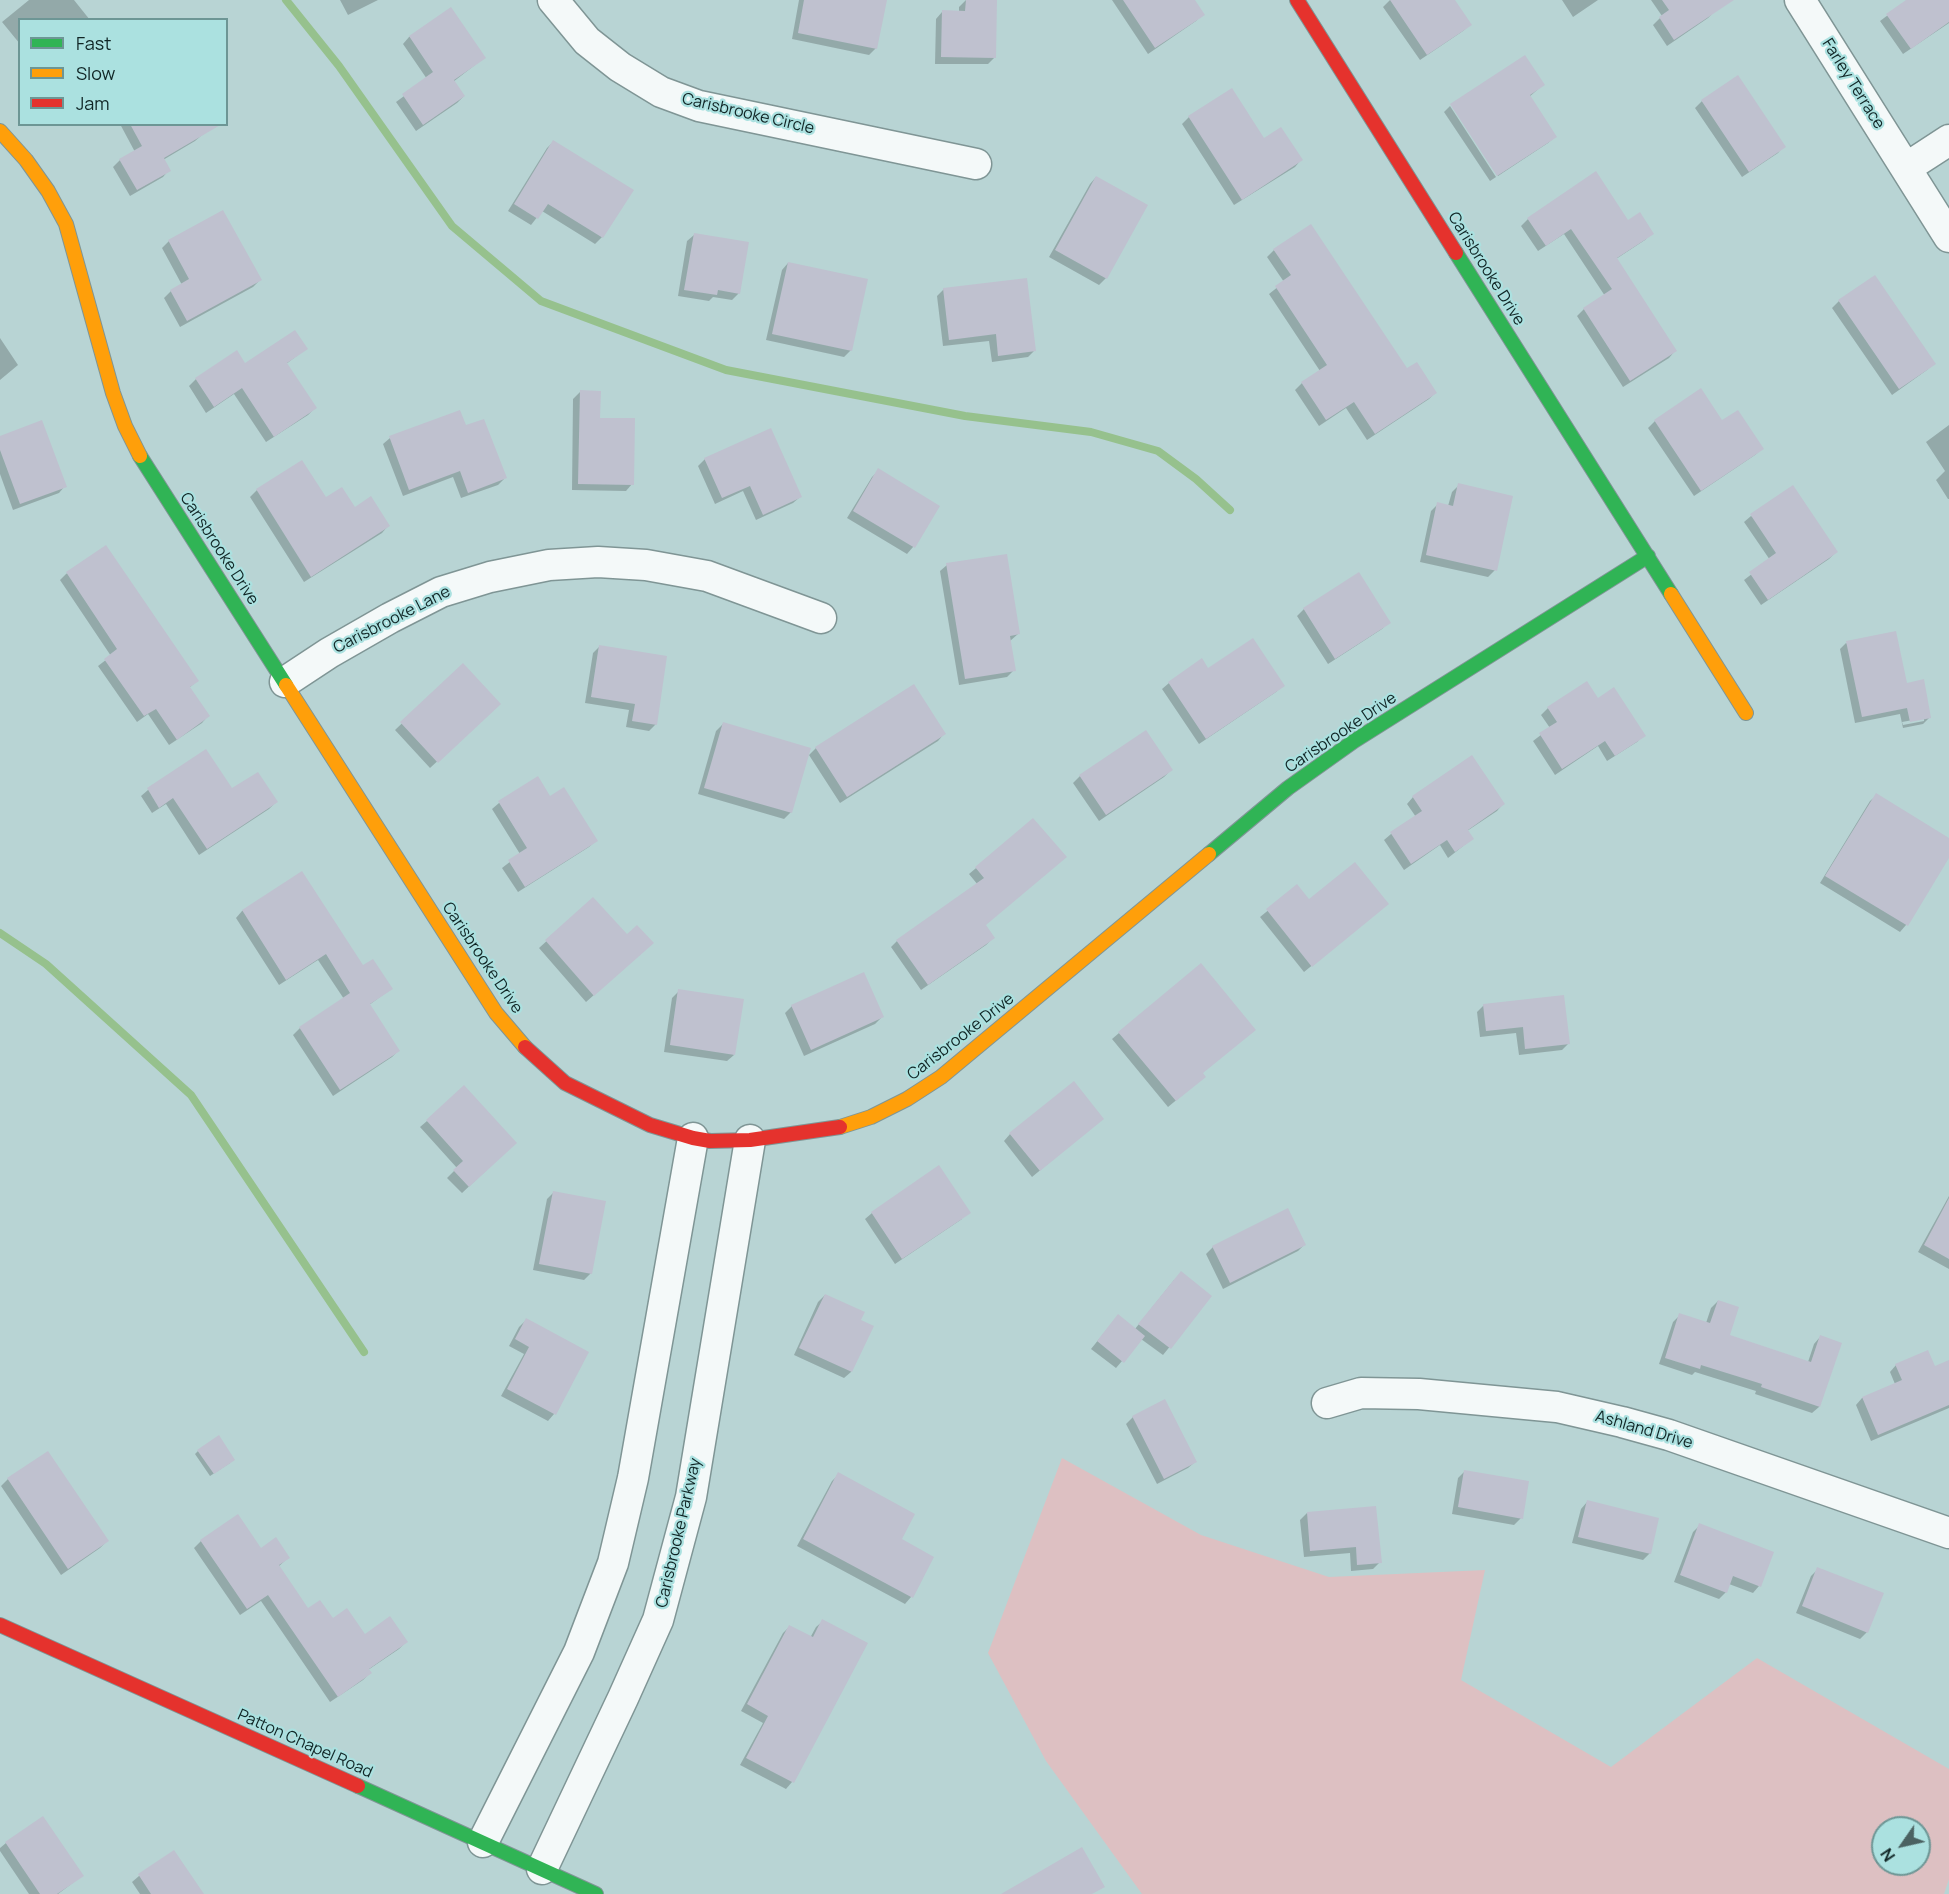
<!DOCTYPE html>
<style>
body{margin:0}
#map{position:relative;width:1949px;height:1894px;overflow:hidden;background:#b8d4d4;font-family:Manrope,sans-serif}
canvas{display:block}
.legend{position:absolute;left:18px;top:18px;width:210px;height:108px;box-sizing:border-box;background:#abe1e0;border:2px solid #6d9695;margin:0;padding:8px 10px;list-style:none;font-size:18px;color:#102525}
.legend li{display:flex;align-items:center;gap:12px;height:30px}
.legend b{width:30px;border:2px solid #6d9695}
.north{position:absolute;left:1871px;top:1816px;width:60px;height:60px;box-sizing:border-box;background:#abe1e0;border:2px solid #6d9695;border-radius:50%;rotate:236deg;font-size:16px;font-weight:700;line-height:24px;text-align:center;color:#102525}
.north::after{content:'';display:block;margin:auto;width:21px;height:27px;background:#4b6262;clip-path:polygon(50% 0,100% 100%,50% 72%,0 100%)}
</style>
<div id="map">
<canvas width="1949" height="1894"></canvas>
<ul class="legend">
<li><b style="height:8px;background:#30b455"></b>Fast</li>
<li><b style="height:8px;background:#ff9f0a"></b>Slow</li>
<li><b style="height:8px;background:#e5322d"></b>Jam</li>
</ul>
<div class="north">N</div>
</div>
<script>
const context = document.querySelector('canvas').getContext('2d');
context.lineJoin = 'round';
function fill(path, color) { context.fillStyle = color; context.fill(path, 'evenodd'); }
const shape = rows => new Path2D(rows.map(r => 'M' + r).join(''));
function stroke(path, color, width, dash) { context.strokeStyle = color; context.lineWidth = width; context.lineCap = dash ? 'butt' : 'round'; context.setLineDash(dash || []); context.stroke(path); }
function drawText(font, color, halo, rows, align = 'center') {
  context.font = font + ' Manrope,sans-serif'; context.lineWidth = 4.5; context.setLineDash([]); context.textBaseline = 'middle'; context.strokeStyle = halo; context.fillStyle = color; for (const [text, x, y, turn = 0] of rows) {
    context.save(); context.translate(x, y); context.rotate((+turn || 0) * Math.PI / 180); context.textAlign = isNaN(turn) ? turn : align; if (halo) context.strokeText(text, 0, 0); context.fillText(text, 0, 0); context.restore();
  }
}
const green = shape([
 [1062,1458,1201,1535,1329,1577,1485,1570,1461,1680,1611,1767,1757,1658,1949,1769,1949,1879,1944,1894,1142,1894,1046,1761,988,1653],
 [1883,1828,1919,1828,1919,1864,1883,1864]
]);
const shadow = shape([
 [29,0,74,0,90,20,20,20,20,44,2,22],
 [340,0,378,0,348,15],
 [799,0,885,0,876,48,869,55,792,39],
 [966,0,995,57,988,64,935,64,936,19,942,12,959,12,959,7],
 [1112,0,1193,0,1203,14,1196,21,1148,54],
 [1390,0,1453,0,1470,25,1463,31,1420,60,1383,7],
 [1562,0,1598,0,1573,17],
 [1651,0,1708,0,1715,11,1708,18,1667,46,1653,25,1662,16],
 [1908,0,1949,0,1949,23,1903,54,1880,21],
 [451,9,484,58,453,82,464,96,457,103,416,131,396,102,427,79,403,44,409,37],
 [1543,85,1529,97,1555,137,1548,143,1498,176,1452,104],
 [1232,90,1264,140,1301,160,1295,167,1234,205,1182,124,1189,117],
 [1702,101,1784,146,1778,153,1742,177,1695,108],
 [1450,106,1496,177,1490,181,1444,112],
 [120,124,196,124,202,135,195,141,163,160,169,170,163,177,130,196,113,167,120,160,135,152],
 [553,142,602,237,595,244,542,211,531,225,508,211,547,148],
 [1096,177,1106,278,1099,285,1049,257,1090,184],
 [223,212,260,280,253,287,180,327,164,298,171,291,182,285,162,248,169,241],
 [1528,219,1628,222,1652,233,1645,240,1616,259,1675,351,1669,358,1623,387,1577,316,1584,309,1605,296,1564,234,1538,251,1521,226],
 [694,235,739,293,732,300,713,297,709,301,678,296,687,241],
 [1274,250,1407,370,1435,393,1429,399,1367,440,1346,408,1319,426,1295,390,1302,383,1320,371,1269,294,1284,282,1267,257],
 [788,263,851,350,844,357,766,340,782,270],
 [944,289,1034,351,1028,357,992,362,989,341,943,346,937,296],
 [1839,301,1934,364,1927,370,1892,395,1832,308],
 [0,338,18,365,0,380],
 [306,349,286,364,315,408,308,415,266,442,234,394,206,413,189,386,196,379,236,352,245,365],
 [580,392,599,419,632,484,626,491,572,490,573,399],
 [459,412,465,427,505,478,498,485,461,498,453,477,403,496,383,444,390,438],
 [1655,421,1722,422,1762,449,1755,455,1694,496,1648,428],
 [1949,425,1949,499,1948,499,1936,480,1945,471,1926,442],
 [0,438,65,486,59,493,13,510,0,474],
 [705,459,800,497,793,503,756,520,743,491,715,504,698,466],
 [301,462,325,500,354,509,388,526,382,533,304,582,250,497,257,490],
 [879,470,938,507,913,547,907,554,847,518,872,477],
 [1459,485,1495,570,1488,577,1420,562,1431,511,1438,504,1448,506,1452,492],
 [1751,516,1836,552,1829,559,1761,605,1744,580,1770,560,1744,522],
 [105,548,197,681,189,688,208,716,202,723,169,745,148,714,137,722,98,666,111,656,60,580,66,574],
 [947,565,1018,634,1010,641,1014,670,1007,677,959,685,940,571],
 [1304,609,1389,622,1382,629,1328,664,1297,616],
 [1846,643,1905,685,1930,717,1923,724,1903,728,1900,714,1855,723,1840,649],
 [1924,718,1924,721,1903,725,1902,722],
 [599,647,656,724,649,731,626,727,629,710,585,703,593,653],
 [463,665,499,704,430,768,395,730],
 [1208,670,1283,686,1276,692,1199,744,1162,689,1169,683],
 [1587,683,1598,700,1644,735,1637,742,1607,761,1598,746,1555,775,1533,741,1550,728,1541,715,1548,708],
 [914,686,944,734,938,741,840,803,809,755,816,748],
 [723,724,791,812,784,819,698,794,716,731],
 [206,752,231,790,276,802,269,809,199,855,166,804,152,813,141,796,148,790],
 [1171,770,1164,777,1099,821,1073,783,1080,776],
 [538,778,550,798,596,841,589,847,518,892,502,868,520,854,492,809,499,803],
 [1877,795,1949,839,1949,855,1906,925,1900,932,1820,883,1870,801],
 [1413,797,1503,804,1497,811,1467,831,1472,839,1448,858,1440,845,1404,870,1384,840,1391,834,1416,817,1407,804],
 [1033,820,984,926,993,938,986,945,921,990,891,947,897,941,978,885,969,874],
 [301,873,363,967,391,989,369,1005,398,1051,392,1057,333,1096,293,1035,300,1028,344,999,318,960,279,985,236,918,242,911],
 [1297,887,1309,901,1380,910,1304,972,1260,917],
 [593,899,626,937,645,950,586,1002,539,948],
 [679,991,734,1055,727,1061,664,1052,672,998],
 [1484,1005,1568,1044,1562,1050,1519,1055,1516,1033,1480,1037,1477,1012],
 [792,1006,882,1017,875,1024,804,1056,785,1013],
 [1119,1033,1201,1074,1197,1083,1168,1107,1112,1039],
 [1102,1119,1032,1177,1004,1141,1010,1134],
 [427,1121,508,1150,462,1193,447,1178,457,1168,420,1127],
 [554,1192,591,1273,584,1280,533,1270,547,1199],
 [1949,1196,1949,1269,1918,1252],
 [872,1213,962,1219,895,1264,865,1219],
 [1305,1244,1298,1251,1223,1289,1206,1254,1213,1247],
 [1174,1280,1210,1297,1163,1355,1141,1339,1116,1368,1091,1349,1112,1323,1135,1329],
 [825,1295,859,1321,872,1326,851,1372,844,1378,794,1355,818,1302],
 [1718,1301,1728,1336,1808,1362,1814,1344,1820,1337,1840,1344,1819,1407,1812,1413,1755,1394,1756,1391,1695,1372,1692,1375,1659,1364,1673,1322,1680,1315,1706,1323,1711,1308],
 [526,1320,554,1414,548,1421,501,1396,524,1354,509,1346,519,1327],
 [1949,1362,1949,1408,1871,1441,1856,1405,1862,1398,1895,1384,1890,1372,1896,1365,1934,1368],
 [1133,1417,1195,1462,1188,1468,1157,1484,1126,1424],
 [198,1451,230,1463,210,1476,195,1454],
 [47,1453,107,1541,100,1548,61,1575,1,1486,8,1479],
 [1465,1471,1521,1518,1514,1525,1452,1514,1458,1478],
 [839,1474,900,1540,911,1597,905,1604,797,1546,832,1481],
 [1587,1502,1650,1553,1643,1560,1572,1543,1581,1509],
 [1307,1513,1380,1562,1373,1569,1351,1571,1350,1553,1304,1557,1300,1520],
 [1700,1525,1759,1586,1753,1593,1729,1584,1726,1592,1719,1599,1674,1582,1693,1532],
 [201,1541,261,1550,288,1558,278,1567,308,1610,365,1636,406,1642,399,1649,368,1670,370,1673,363,1680,330,1702,261,1601,240,1615,194,1548],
 [1818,1569,1867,1632,1860,1639,1796,1613,1811,1576],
 [823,1621,866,1644,792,1782,786,1789,740,1765,763,1723,741,1711,783,1633,789,1627,810,1638,816,1627],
 [43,1818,82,1876,58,1894,29,1894,0,1851,0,1848,6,1843],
 [174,1852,202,1894,140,1894,132,1882,139,1876]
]);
const stream = shape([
 [286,0,339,66,452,226,541,301,726,370,965,416,1091,432,1158,451,1196,479,1230,510],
 [0,933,46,964,191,1095,364,1352]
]);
const building = shape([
 [804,0,887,0,877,49,798,33],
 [966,0,997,0,996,58,941,57,942,10,965,11],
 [1123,0,1195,0,1205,15,1155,48],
 [1390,0,1455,0,1472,25,1427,55],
 [1662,0,1734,0,1674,40,1659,17,1669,10],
 [1906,0,1949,0,1949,22,1911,49,1886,14],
 [451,7,486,58,454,80,465,96,423,125,402,94,433,72,409,36],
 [1525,55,1545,85,1530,95,1557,137,1497,176,1450,104],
 [1738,75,1786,147,1749,172,1701,100],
 [1232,88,1264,138,1281,127,1303,160,1242,200,1188,116],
 [130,124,222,124,164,158,171,171,137,190,119,159,142,146],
 [553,140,634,190,603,238,548,204,538,219,514,204],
 [1596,171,1628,220,1640,212,1654,234,1617,258,1677,351,1630,381,1583,308,1612,289,1571,229,1546,246,1527,218],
 [1096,176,1148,205,1107,279,1055,250],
 [223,210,262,280,187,321,170,290,189,279,168,240],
 [1311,224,1407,368,1417,362,1437,393,1375,434,1354,402,1326,420,1301,382,1327,365,1275,286,1291,275,1273,249],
 [694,233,749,242,740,294,718,290,717,295,684,290],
 [788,262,868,279,852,351,772,334],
 [1875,275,1936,364,1899,389,1838,300],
 [1027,278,1036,351,998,356,996,334,949,340,943,288],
 [295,330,308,349,287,363,317,408,274,437,242,388,214,407,195,378,237,350,245,363],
 [1701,388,1722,420,1738,410,1764,449,1701,491,1654,420],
 [580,390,601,391,600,418,635,418,634,485,578,484],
 [460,410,466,425,484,419,507,478,468,493,460,471,409,490,389,436],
 [42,420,67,487,20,504,0,450,0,436],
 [771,428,802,497,763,515,750,486,722,498,704,458],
 [302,460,326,497,342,487,355,507,371,496,390,526,311,577,256,489],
 [878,468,940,506,915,548,853,511],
 [1458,483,1513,496,1497,571,1426,555,1437,502,1453,506],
 [1793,485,1838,552,1768,600,1749,572,1776,553,1750,514],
 [106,545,199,681,190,687,210,716,177,740,156,709,144,716,104,659,117,649,66,572],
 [1007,554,1020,634,1010,636,1016,671,965,679,946,563],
 [1359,572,1391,623,1335,659,1303,608],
 [1896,631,1907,683,1924,679,1931,718,1910,722,1907,708,1862,717,1846,641],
 [1253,638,1285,686,1206,739,1168,682,1202,658,1208,668],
 [599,645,667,656,657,725,632,721,635,704,591,697],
 [463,663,501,704,438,763,400,722],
 [1587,681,1598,698,1614,687,1646,736,1615,756,1605,741,1562,769,1539,733,1557,722,1547,707],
 [914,684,946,734,847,797,815,747],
 [723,722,811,748,792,813,704,788],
 [1146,730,1173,770,1106,815,1079,775],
 [206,749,232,788,258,772,278,802,207,849,173,798,159,808,147,788],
 [1472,755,1505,804,1468,830,1474,839,1455,852,1447,840,1411,864,1390,832,1422,811,1412,796],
 [538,776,550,796,564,787,598,841,525,887,508,860,527,848,498,801],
 [1876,793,1949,838,1949,858,1908,926,1825,876],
 [1033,818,1067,857,986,925,995,938,928,985,896,940,984,878,975,867],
 [1355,862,1389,904,1312,967,1266,909,1297,884,1309,899],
 [302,871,363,965,373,959,393,989,370,1004,400,1051,340,1090,299,1027,350,993,326,954,286,980,242,910],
 [593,897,627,934,637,925,654,943,594,996,545,940],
 [1201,963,1256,1030,1203,1073,1206,1077,1176,1101,1118,1032],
 [864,972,884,1017,811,1050,791,1005],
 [678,989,744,999,735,1055,670,1045],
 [1564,995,1570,1044,1525,1049,1523,1027,1486,1031,1483,1004],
 [1074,1081,1104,1119,1040,1171,1009,1133],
 [464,1085,517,1143,469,1187,453,1170,463,1161,426,1120],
 [939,1165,971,1213,902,1259,871,1212],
 [553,1191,606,1201,592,1274,539,1264],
 [1949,1198,1949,1259,1924,1245],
 [1288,1208,1306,1245,1230,1283,1212,1246],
 [1181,1271,1212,1296,1171,1349,1138,1324],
 [825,1294,865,1312,861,1320,874,1326,852,1372,799,1348],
 [1718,1300,1739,1307,1730,1335,1811,1362,1820,1335,1842,1343,1820,1407,1761,1387,1762,1384,1701,1365,1700,1369,1665,1358,1679,1313,1710,1323],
 [1118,1314,1145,1336,1124,1363,1097,1341],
 [526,1318,589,1352,556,1415,507,1389,529,1347,515,1339],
 [1928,1350,1935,1366,1949,1360,1949,1405,1878,1435,1862,1397,1902,1380,1895,1364],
 [1165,1399,1197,1462,1164,1479,1132,1416],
 [219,1435,235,1460,214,1474,197,1450],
 [48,1451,109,1541,68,1569,7,1478],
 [1464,1470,1529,1481,1523,1519,1458,1507],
 [838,1472,915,1514,902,1539,934,1557,913,1598,803,1539],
 [1587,1500,1659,1518,1651,1554,1578,1537],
 [1376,1506,1382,1563,1357,1565,1356,1547,1310,1551,1307,1512],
 [238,1514,261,1548,276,1537,290,1558,279,1565,308,1608,320,1600,333,1618,347,1608,365,1634,390,1616,408,1642,369,1669,372,1673,338,1697,268,1595,247,1609,200,1540],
 [1699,1523,1774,1552,1761,1587,1733,1576,1727,1593,1680,1575],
 [1817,1567,1884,1593,1868,1633,1802,1606],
 [822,1619,868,1643,794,1783,746,1758,768,1716,747,1704,789,1625,813,1637],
 [43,1816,84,1876,57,1894,40,1894,5,1842],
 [1082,1847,1105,1887,1092,1894,1001,1894],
 [174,1850,204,1894,151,1894,138,1874]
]);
const street = shape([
 [553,0,587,41,620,67,661,92,699,106,976,164],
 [1800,0,1949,237],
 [1906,168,1949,140],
 [285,682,329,653,390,618,441,592,490,577,549,565,598,562,646,565,707,576,821,618],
 [1327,1403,1361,1393,1419,1394,1557,1407,1622,1422,1669,1435,1949,1533],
 [483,1842,579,1652,613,1563,633,1478,693,1138],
 [542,1869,623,1698,658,1620,691,1497,750,1140]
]);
const fast = shape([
 [1456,253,1671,594],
 [140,456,286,685],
 [1209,854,1288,788,1354,741,1648,556],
 [358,1786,596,1894]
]);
const slow = shape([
 [0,131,26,160,48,191,66,224,113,393,125,426,140,456],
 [1671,594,1746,713],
 [286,685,496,1013,525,1047],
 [840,1127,871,1117,907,1099,941,1077,1209,854]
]);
const jam = shape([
 [1297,0,1456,253],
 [525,1047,565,1083,650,1125,693,1138,710,1141,750,1140,840,1127],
 [0,1625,358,1786]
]);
const streetNames = [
 ["Farley Terrace",1853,84,58],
 ["Carisbrooke Circle",748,114,13],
 ["Carisbrooke Drive",1486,269,58],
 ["Carisbrooke Drive",219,549,57],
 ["Carisbrooke Lane",392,620,-27],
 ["Carisbrooke Drive",1341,733,-34],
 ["Carisbrooke Drive",482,958,56],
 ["Carisbrooke Drive",961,1037,-38],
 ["Ashland Drive",1644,1430,16],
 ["Carisbrooke Parkway",679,1533,-77],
 ["Patton Chapel Road",305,1744,24]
];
fill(green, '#ddc0c2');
fill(shadow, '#0003');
stroke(stream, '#96c18d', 8);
fill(building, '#bfc1cf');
stroke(street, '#7f9595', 33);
stroke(fast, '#7f9595', 16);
stroke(slow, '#7f9595', 16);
stroke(jam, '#7f9595', 16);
stroke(street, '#f4f9f9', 30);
stroke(fast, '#30b455', 14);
stroke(slow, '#ff9f0a', 14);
stroke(jam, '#e5322d', 14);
drawText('16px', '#102525', '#abe1e0', streetNames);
</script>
